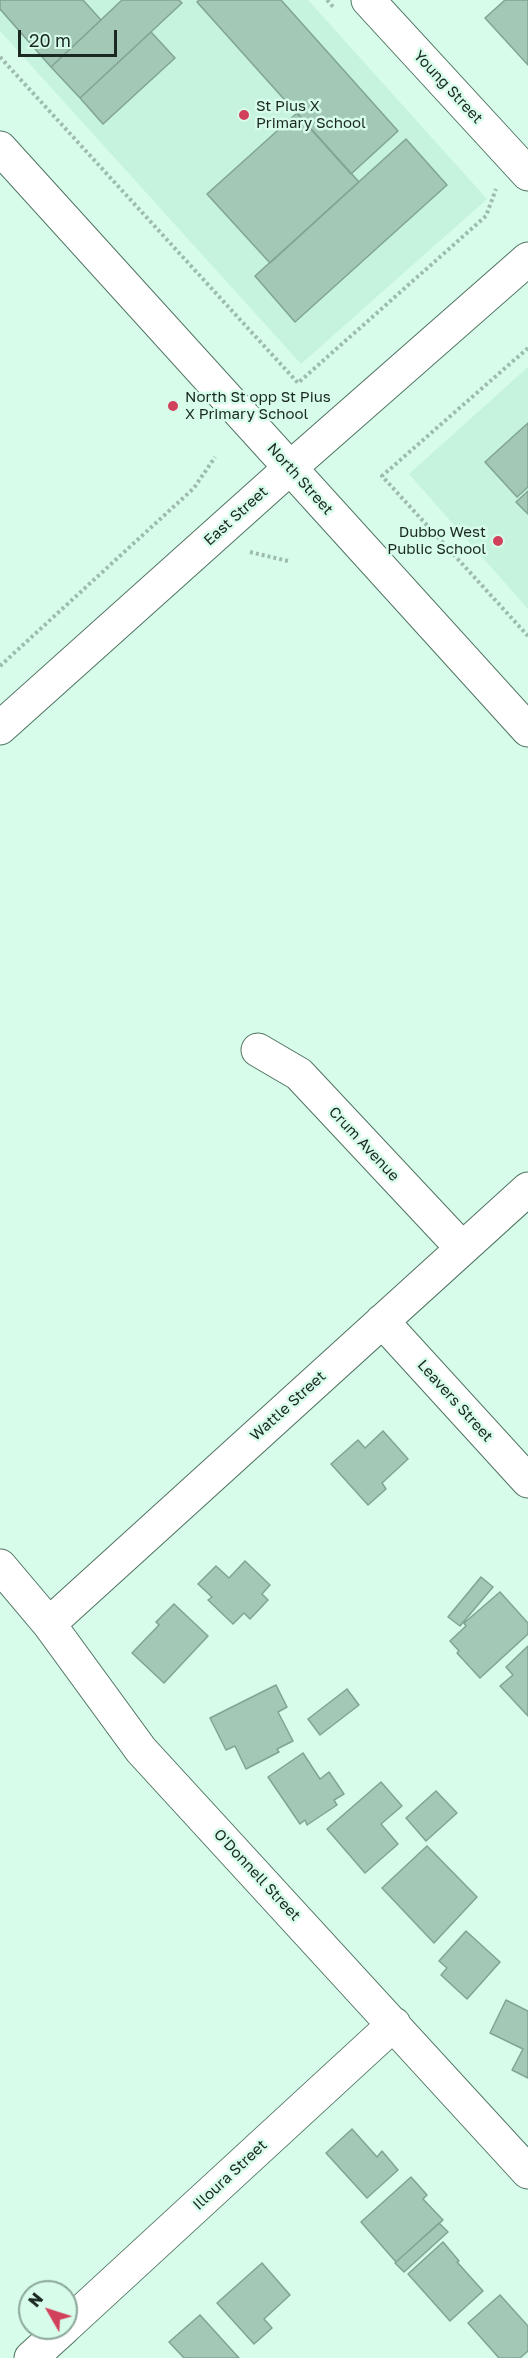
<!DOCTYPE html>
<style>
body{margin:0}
#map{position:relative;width:528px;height:2358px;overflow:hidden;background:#d7fcea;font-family:"Golos Text",sans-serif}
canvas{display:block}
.north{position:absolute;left:18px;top:2280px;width:60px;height:60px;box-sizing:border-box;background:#d7fcea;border:2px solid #8ca89a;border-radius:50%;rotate:309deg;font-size:16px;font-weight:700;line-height:24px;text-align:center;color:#1b2923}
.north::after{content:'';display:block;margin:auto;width:21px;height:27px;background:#d1415b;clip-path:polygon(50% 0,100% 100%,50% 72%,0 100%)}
.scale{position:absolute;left:18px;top:30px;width:99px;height:27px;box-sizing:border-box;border:3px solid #1b2923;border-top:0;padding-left:8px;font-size:18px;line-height:21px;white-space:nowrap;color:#1b2923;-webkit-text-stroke:4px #d7fcea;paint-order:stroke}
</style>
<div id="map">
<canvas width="528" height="2358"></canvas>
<div class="north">N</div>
<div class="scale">20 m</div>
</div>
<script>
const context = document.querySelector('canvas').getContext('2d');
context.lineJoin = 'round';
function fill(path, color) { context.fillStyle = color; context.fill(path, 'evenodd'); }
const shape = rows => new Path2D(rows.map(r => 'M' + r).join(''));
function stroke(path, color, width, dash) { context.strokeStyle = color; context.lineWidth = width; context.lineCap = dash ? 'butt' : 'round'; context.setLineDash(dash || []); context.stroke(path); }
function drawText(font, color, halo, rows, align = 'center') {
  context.font = font + ' "Golos Text",sans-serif'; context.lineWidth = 5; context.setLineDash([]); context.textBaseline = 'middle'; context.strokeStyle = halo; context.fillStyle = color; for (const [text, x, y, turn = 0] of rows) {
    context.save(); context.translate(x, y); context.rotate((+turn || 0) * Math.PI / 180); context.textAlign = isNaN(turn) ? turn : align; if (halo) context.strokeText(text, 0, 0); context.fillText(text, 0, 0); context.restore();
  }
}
const built = shape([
 [0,0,308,0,487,199,301,364,0,31],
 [528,367,528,609,409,474]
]);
const building = shape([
 [0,0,83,0,101,20,51,67,0,9,0,0],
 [122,0,179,0,182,3,80,98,51,67,122,0],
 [199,0,281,0,398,131,351,174,197,2,199,0],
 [505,0,528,0,528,65,485,18,505,0],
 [151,32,175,58,103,124,80,98,151,32],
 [297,113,359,182,270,263,207,194,297,113],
 [406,139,447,185,295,322,255,276,406,139],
 [528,423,528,487,517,497,485,462,528,423],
 [528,491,528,514,516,502,528,491],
 [383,1431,408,1459,382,1483,386,1489,368,1505,331,1464,358,1440,365,1448,383,1431],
 [245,1561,270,1585,262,1594,268,1600,250,1619,244,1613,233,1624,208,1600,212,1597,198,1584,216,1566,229,1578,245,1561],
 [481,1577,493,1587,460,1626,448,1617,481,1577],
 [500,1592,528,1623,528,1634,480,1678,457,1653,459,1651,450,1641,466,1626,464,1623,500,1592],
 [174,1604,208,1636,164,1683,132,1653,159,1625,156,1622,174,1604],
 [528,1646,528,1716,500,1686,513,1675,506,1667,528,1646],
 [276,1685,287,1707,278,1712,293,1741,277,1749,279,1752,246,1769,235,1746,226,1750,210,1718,276,1685],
 [347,1689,359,1705,320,1735,308,1719,347,1689],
 [303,1753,320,1779,329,1772,344,1794,334,1800,337,1805,307,1825,305,1820,300,1824,268,1777,303,1753],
 [381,1782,402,1806,381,1824,398,1844,365,1873,327,1829,381,1782],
 [436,1791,457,1813,426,1841,406,1818,436,1791],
 [427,1846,477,1897,434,1943,382,1888,427,1846],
 [466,1931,500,1962,467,1999,441,1975,447,1968,439,1961,466,1931],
 [506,2000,528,2011,528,2078,512,2070,523,2049,490,2033,506,2000],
 [352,2129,377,2157,382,2151,398,2170,367,2198,326,2153,352,2129],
 [411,2177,427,2195,423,2199,443,2220,396,2262,361,2222,411,2177],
 [439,2223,448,2232,404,2272,395,2263,439,2223],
 [443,2242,459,2261,457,2262,483,2291,450,2321,408,2274,443,2242],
 [262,2263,290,2295,264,2319,272,2328,254,2344,217,2303,262,2263],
 [500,2295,528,2326,528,2351,520,2358,499,2358,468,2323,500,2295],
 [200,2315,239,2358,184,2358,169,2342,200,2315]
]);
const path = shape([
 [327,0,335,9],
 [0,57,298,383,486,216,496,189],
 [528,348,382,476,528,636],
 [250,552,288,561],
 [0,666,194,488,215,457]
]);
const minor = shape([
 [368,0,528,174],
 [0,148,528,730],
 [0,728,290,468,528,259],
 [258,1050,299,1074,462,1248],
 [382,1321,528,1481],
 [0,1566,49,1624,141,1750,528,2172],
 [49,1624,528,1189],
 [66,2326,394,2024],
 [31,2358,64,2328]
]);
const markers = [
 [244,115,6,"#d1415b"],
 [173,406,6,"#d1415b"],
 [498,541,6,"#d1415b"]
];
const streetNames = [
 ["Young Street",448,87,47],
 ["North Street",300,479,48],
 ["East Street",236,516,-42],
 ["Crum Avenue",364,1144,47],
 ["Leavers Street",455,1401,48],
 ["Wattle Street",288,1406,-42],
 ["O'Donnell Street",257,1875,47],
 ["Illoura Street",230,2175,-43]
];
const poiNames = [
 ["St Pius X",256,106],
 ["Primary School",256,123],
 ["North St opp St Pius",185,397],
 ["X Primary School",185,414],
 ["Dubbo West",486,532,"right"],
 ["Public School",486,549,"right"]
];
fill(built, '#c5f3dd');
fill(building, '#a3c8b6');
stroke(building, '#81a493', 1.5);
stroke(minor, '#517363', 35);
stroke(path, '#9ebcae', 4, [3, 3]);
stroke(minor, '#fff', 33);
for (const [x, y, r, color] of markers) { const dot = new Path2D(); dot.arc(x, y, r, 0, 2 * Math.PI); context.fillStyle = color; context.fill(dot); stroke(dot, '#d7fcea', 2); }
drawText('15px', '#1b2923', '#d7fcea', streetNames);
drawText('15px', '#1b2923', '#d7fcea', poiNames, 'left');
</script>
